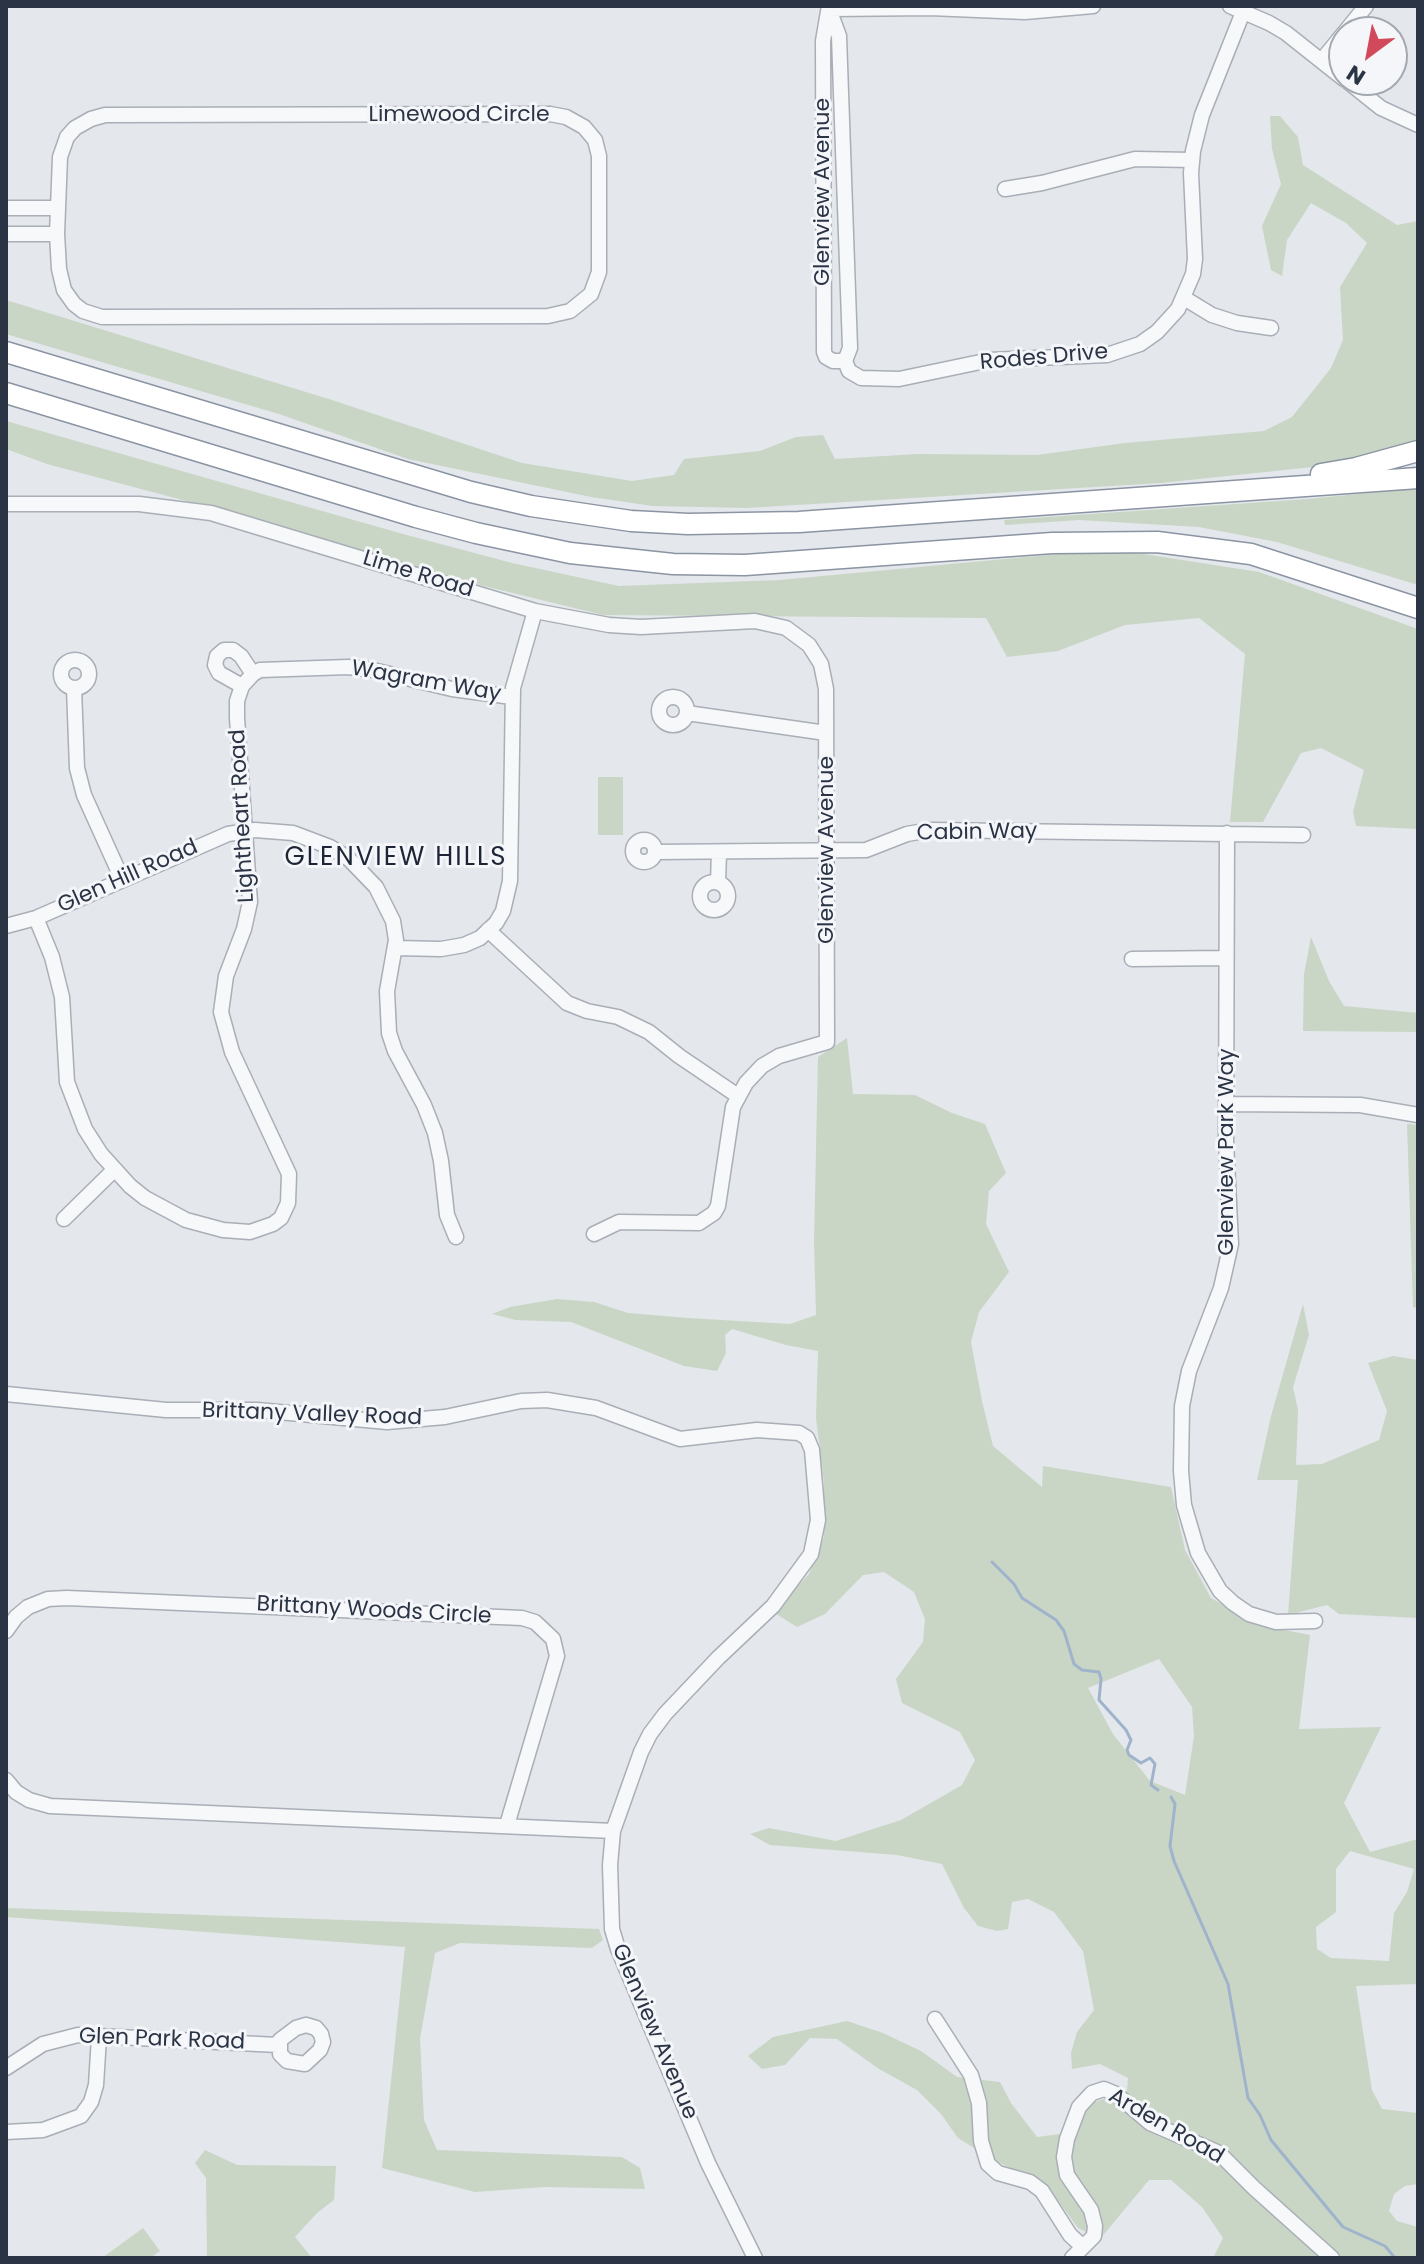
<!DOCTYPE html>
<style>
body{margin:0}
#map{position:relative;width:1424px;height:2264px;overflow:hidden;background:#e4e7ec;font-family:Poppins,sans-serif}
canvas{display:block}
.frame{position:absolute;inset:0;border:8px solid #2b3445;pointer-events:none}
.north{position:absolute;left:1328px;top:16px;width:80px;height:80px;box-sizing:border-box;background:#f4f6f9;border:2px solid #a4a8b1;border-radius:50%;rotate:212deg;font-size:22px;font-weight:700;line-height:32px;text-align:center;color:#2b3445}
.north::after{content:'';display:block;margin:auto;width:28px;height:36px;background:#d1495b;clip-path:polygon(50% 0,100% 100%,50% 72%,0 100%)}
</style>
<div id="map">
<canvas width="1424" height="2264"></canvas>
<div class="frame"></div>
<div class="north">N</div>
</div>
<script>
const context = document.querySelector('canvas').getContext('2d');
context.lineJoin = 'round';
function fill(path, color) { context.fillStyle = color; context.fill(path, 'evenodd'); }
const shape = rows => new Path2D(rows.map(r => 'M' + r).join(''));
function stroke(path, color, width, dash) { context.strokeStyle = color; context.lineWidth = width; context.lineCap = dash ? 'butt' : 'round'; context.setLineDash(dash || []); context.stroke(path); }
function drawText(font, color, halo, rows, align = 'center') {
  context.font = font + ' Poppins,sans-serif'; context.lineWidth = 6; context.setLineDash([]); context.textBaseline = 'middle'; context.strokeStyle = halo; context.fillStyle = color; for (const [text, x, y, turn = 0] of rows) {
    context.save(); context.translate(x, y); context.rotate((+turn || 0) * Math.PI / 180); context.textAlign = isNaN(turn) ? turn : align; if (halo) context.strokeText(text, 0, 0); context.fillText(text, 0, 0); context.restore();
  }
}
const green = shape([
 [1270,116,1280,116,1298,137,1303,165,1397,225,1418,221,1418,444,1332,465,1161,483,747,508,653,506,591,497,408,459,279,414,6,334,6,300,332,400,522,463,632,481,674,475,684,459,760,451,796,437,823,435,835,459,917,454,1037,455,1125,443,1264,431,1292,417,1331,368,1343,340,1340,287,1367,243,1346,223,1311,203,1287,240,1282,276,1271,270,1262,226,1281,184,1272,149],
 [6,421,403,534,512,563,619,586,780,580,1112,549,1259,572,1418,629,1418,829,1356,826,1353,812,1364,770,1321,748,1301,753,1263,822,1230,822,1245,654,1199,618,1125,625,1058,651,1007,657,986,618,603,615,451,578,209,507,47,464,6,449],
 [1418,488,1418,585,1277,542,1199,527,1079,520,1005,525,1004,520,1308,499],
 [598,777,623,777,623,835,598,835],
 [1311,937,1329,981,1344,1006,1418,1013,1418,1032,1303,1031,1304,974],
 [847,1038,853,1094,915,1095,952,1113,985,1124,1006,1173,989,1191,986,1224,1009,1272,979,1312,971,1342,982,1401,993,1446,1042,1487,1043,1466,1171,1487,1185,1550,1211,1598,1259,1625,1310,1635,1299,1729,1381,1727,1344,1803,1370,1852,1418,1839,1418,1984,1356,1986,1372,2090,1382,2109,1418,2113,1418,2184,1405,2186,1394,2194,1389,2211,1397,2221,1418,2227,1418,2258,1213,2258,1223,2238,1202,2207,1171,2180,1149,2180,1100,2239,1078,2228,1045,2183,995,2161,958,2138,941,2114,917,2090,879,2069,837,2039,810,2038,785,2065,762,2069,748,2056,773,2037,847,2021,883,2033,921,2051,957,2077,1000,2082,1011,2103,1037,2137,1060,2134,1086,2105,1127,2091,1128,2078,1100,2064,1072,2069,1071,2053,1077,2032,1094,2010,1083,1951,1054,1912,1028,1899,1012,1902,1008,1929,997,1931,978,1926,964,1908,942,1864,897,1855,770,1845,750,1834,769,1828,836,1841,901,1820,962,1785,975,1760,960,1732,902,1703,896,1679,923,1642,925,1619,914,1592,884,1572,863,1575,825,1614,797,1627,773,1612,809,1574,824,1537,824,1482,816,1418,818,1351,786,1345,732,1329,725,1335,726,1353,717,1371,684,1366,571,1322,516,1320,492,1314,510,1307,557,1299,594,1302,628,1313,688,1318,790,1324,816,1315,814,1243,818,1057],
 [1159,1659,1192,1707,1194,1736,1185,1795,1150,1781,1113,1734,1088,1688],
 [1350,1851,1414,1869,1407,1892,1394,1913,1389,1961,1331,1958,1317,1949,1316,1927,1336,1912,1336,1869],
 [1407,1124,1418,1125,1418,1308,1413,1307],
 [1303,1304,1309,1335,1293,1387,1298,1410,1296,1465,1322,1464,1379,1440,1387,1411,1368,1363,1393,1356,1418,1360,1418,1618,1339,1614,1327,1605,1288,1615,1298,1480,1257,1480,1271,1416],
 [6,1908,599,1929,603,1940,592,1948,460,1943,435,1953,420,2039,424,2120,437,2150,622,2157,640,2168,645,2189,545,2187,475,2192,382,2168,405,1947,6,1917],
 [205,2150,237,2165,336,2166,334,2200,317,2213,295,2237,312,2258,207,2258,206,2178,195,2163],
 [143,2228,160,2251,150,2258,102,2258]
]);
const stream = shape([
 [992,1562,1014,1584,1022,1598,1056,1620,1064,1631,1074,1664,1082,1670,1099,1672,1101,1679,1099,1700,1126,1730,1131,1740,1127,1750,1129,1755,1141,1763,1150,1758,1155,1764,1151,1785,1158,1790],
 [1171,1797,1175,1804,1170,1846,1174,1861,1228,1984,1248,2098,1260,2115,1271,2140,1343,2227,1385,2246,1395,2258]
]);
const minor = shape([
 [829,6,823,41,824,352,826,357,833,361,845,361],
 [1230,6,1269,23,1286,33,1344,79],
 [829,9,839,36,850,348,845,361],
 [829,9,930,8,1025,12,1093,6],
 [1345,32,1366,6],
 [1322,60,1344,33],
 [1346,80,1381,108,1418,125],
 [550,114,566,117,584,127,595,140,599,156,599,272,591,294,570,311,548,316,102,317,83,311,74,304,64,290,59,269,57,234,60,157,67,137,75,128,91,119,105,115,550,114],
 [1005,189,1042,183,1135,159,1192,160],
 [6,208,57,208],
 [6,234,57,234],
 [1184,298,1212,315,1237,323,1271,328],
 [845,361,849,371,861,378,899,379,990,360,1107,355,1140,344,1157,332,1178,309,1193,274,1195,259,1191,173,1193,151,1202,115,1243,12],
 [6,504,139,504,211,513,535,611,609,625,641,627,755,621,786,628,809,645,821,664,826,689,827,1042,779,1056,762,1066,746,1083,733,1107,718,1206,714,1213,699,1223,619,1222,594,1234],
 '61 674a14 14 0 1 1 28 0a14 14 0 1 1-28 0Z',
 [242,686,219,673,215,665,217,656,224,650,233,650,241,656,253,674],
 [74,688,77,768,84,795,122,879],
 '659 711a14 14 0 1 1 28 0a14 14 0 1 1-28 0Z',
 [687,713,826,733],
 [1227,833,1226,1141,1231,1244,1221,1288,1189,1371,1182,1406,1181,1471,1184,1505,1198,1553,1220,1591,1233,1603,1249,1614,1276,1622,1315,1621],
 '633 851a11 11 0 1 1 22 0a11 11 0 1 1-22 0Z',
 [655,852,866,850,907,834,930,830,1303,835],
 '700 896a14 14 0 1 1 28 0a14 14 0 1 1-28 0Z',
 [718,883,719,852],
 [36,918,52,957,62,997,67,1082,85,1129,101,1154,130,1186,145,1198,186,1220,223,1230,250,1232,273,1224,281,1218,288,1203,289,1174,232,1052,221,1012,226,976,244,929,250,902,237,718,237,701,242,686,253,674,260,670,348,667,373,670,452,689,512,697],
 [6,926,36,918,228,834,255,830,293,833,330,847,349,859,376,887,393,921,396,940,387,991,389,1033,395,1051,424,1105,435,1133,441,1161,447,1215,456,1237],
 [488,930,567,1003,587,1011,618,1017,649,1032,679,1056,738,1096],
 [395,948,441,949,464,945,480,938,496,923,503,911,510,881,513,688,535,611],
 [1132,959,1226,958],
 [1227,1104,1360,1105,1418,1115],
 [64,1219,114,1170],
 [6,1394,166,1410,257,1410,387,1422,445,1417,521,1401,547,1400,596,1408,680,1439,757,1430,799,1433,807,1438,812,1450,818,1520,811,1554,773,1606,718,1658,665,1714,650,1734,641,1752,613,1831,610,1865,612,1929,618,1949,708,2163,755,2258],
 [6,1631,16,1617,28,1607,48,1599,67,1598,522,1618,535,1622,553,1639,557,1656,507,1825],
 [6,1780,16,1792,29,1800,50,1806,613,1831],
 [935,2019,971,2075,979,2103,981,2141,988,2164,998,2173,1030,2182,1042,2191,1070,2235,1083,2247],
 [306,2025,316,2028,321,2034,323,2042,320,2050,305,2064,287,2061,280,2054,280,2040,296,2028,306,2025],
 [6,2068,43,2044,78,2035,278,2045],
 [6,2132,43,2130,81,2116,91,2102,96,2085,99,2037],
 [1072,2258,1094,2236,1095,2226,1091,2210,1067,2175,1064,2157,1067,2139,1079,2107,1092,2093,1104,2089,1116,2094,1150,2123,1219,2153,1254,2188,1332,2258]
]);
const highway = shape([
 [6,352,471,492,531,506,631,521,688,524,799,522,1418,478],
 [6,393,416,517,476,533,570,553,673,564,745,565,1052,543,1157,542,1251,554,1418,608],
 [1321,474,1356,468,1418,451]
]);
const streetNames = [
 ["Limewood Circle",459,115],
 ["Glenview Avenue",823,192,-90],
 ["Rodes Drive",1044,358,-5],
 ["Lime Road",418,575,17],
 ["Wagram Way",426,682,10],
 ["Lightheart Road",243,816,-93],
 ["Cabin Way",977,833,-1],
 ["Glenview Avenue",827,850,-90],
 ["Glen Hill Road",128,877,-24],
 ["Glenview Park Way",1227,1152,-90],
 ["Brittany Valley Road",312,1415,2],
 ["Brittany Woods Circle",374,1611,3],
 ["Glenview Avenue",654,2032,67],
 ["Glen Park Road",162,2040,2],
 ["Arden Road",1166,2127,30]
];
const quarterNames = [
 ["GLENVIEW HILLS",396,858]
];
fill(green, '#c9d6c5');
stroke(stream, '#9fb4cc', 3);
stroke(minor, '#a9aeb7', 17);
stroke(highway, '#8b94a3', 23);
stroke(minor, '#f7f8fa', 14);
stroke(highway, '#fff', 20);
drawText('22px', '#2b3445', '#f4f6f9', streetNames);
context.letterSpacing = '2px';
drawText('26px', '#1d2536', '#f4f6f9', quarterNames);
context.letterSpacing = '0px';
</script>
